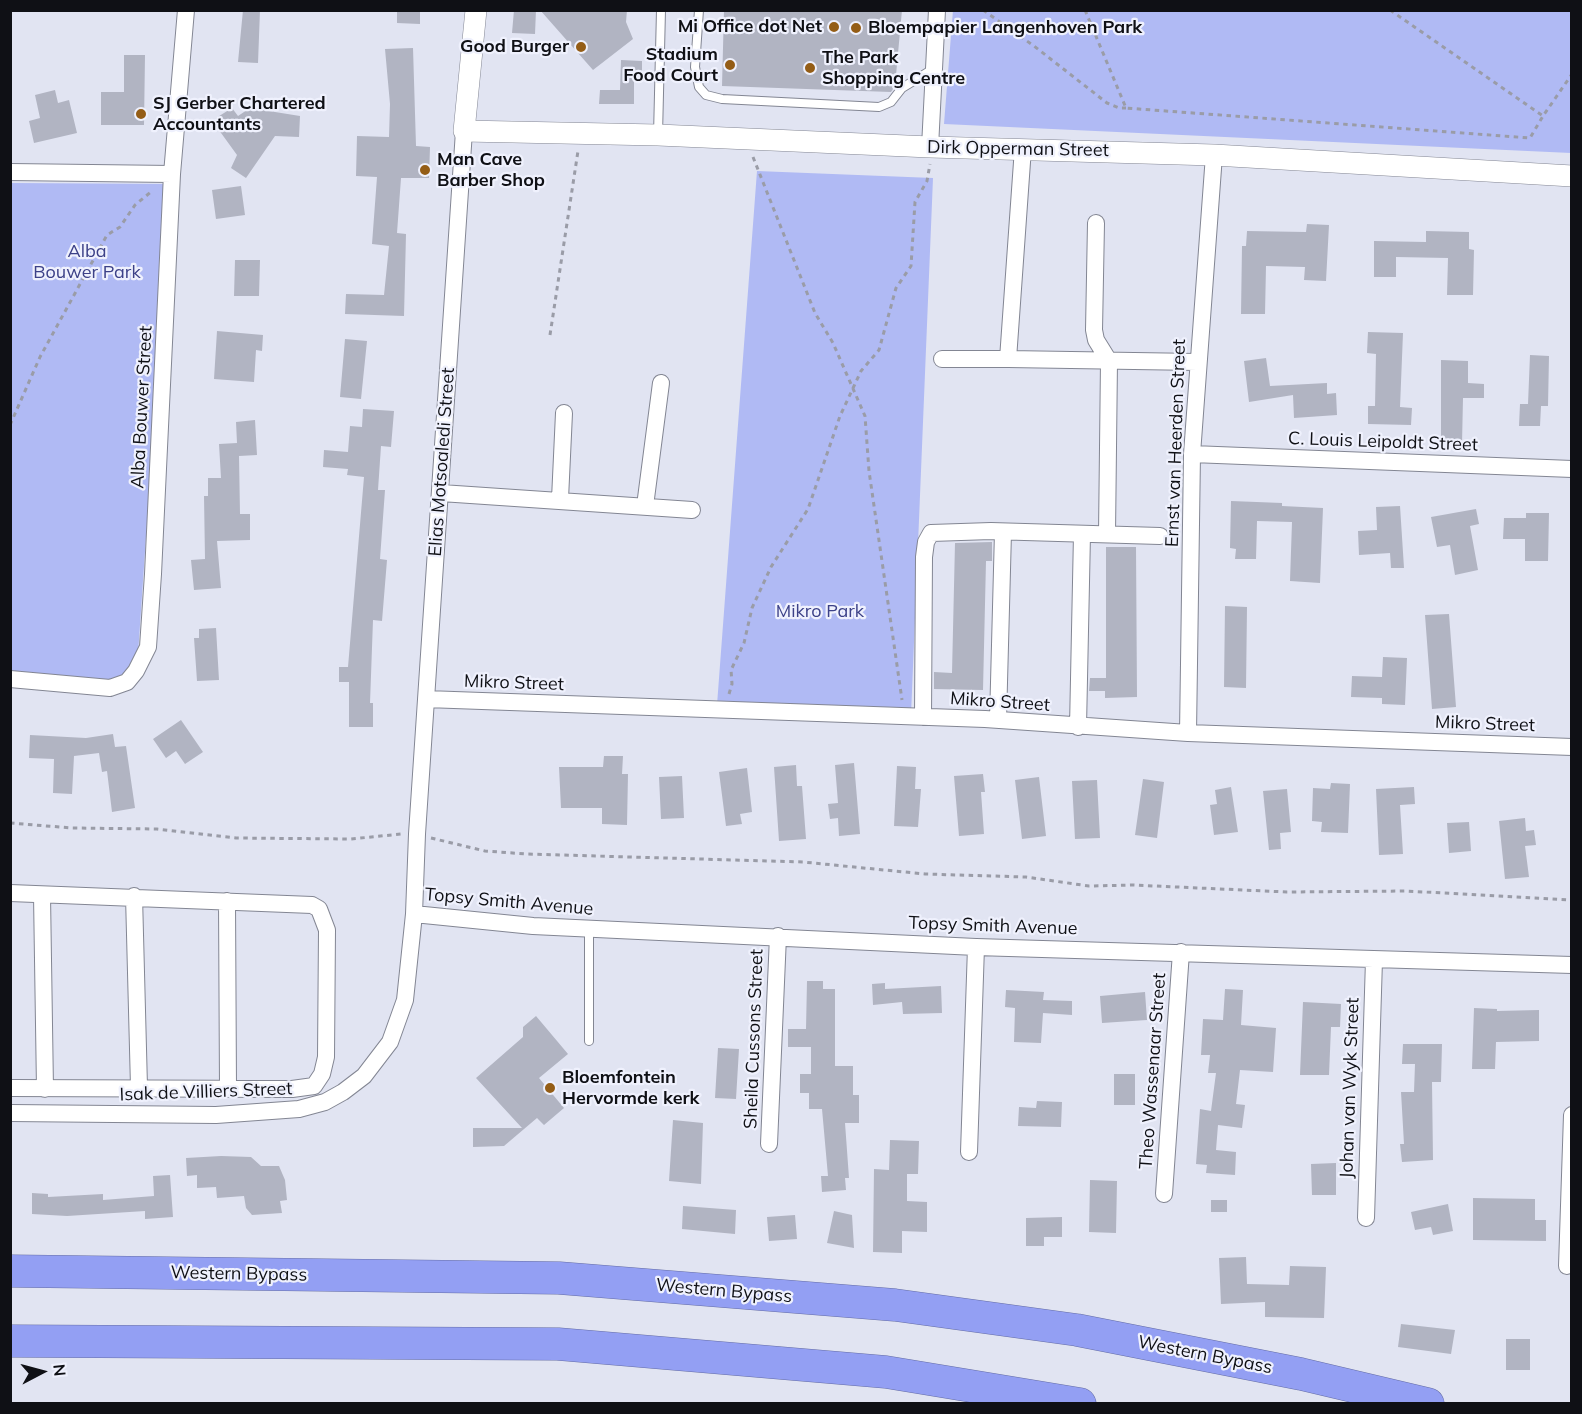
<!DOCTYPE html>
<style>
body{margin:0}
#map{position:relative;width:1582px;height:1414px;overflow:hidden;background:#e1e4f2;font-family:Mulish,sans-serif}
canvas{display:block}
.frame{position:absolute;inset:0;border:12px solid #0f1015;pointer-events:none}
.north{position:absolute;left:12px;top:1342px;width:60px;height:60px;-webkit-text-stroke:4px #eff1fd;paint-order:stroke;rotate:84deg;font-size:16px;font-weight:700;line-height:24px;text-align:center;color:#0f1015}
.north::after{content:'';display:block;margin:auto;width:21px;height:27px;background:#0f1015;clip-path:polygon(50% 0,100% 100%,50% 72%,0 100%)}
</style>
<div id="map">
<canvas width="1582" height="1414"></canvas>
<div class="frame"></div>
<div class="north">N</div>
</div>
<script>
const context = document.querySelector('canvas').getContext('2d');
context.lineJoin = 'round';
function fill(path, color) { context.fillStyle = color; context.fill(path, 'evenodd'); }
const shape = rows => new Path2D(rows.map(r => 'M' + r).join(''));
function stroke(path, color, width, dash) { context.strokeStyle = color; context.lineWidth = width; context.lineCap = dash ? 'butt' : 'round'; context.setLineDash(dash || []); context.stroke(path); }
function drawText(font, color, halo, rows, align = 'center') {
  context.font = font + ' Mulish,sans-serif'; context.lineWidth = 4.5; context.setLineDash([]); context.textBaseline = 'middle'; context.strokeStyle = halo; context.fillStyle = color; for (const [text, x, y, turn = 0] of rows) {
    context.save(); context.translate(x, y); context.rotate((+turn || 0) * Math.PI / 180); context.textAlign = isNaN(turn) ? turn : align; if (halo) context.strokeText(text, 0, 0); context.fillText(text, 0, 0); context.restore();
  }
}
const green = shape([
 [953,10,1571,11,1571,153,944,124],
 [757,171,933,178,911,715,717,705],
 [11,183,170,184,138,654,127,673,113,683,11,682]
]);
const building = shape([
 [243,10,260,10,258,63,238,62],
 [397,10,420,10,420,24,397,23],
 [514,10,536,10,535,34,512,33],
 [540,10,627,10,626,22,633,39,593,70],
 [724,10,902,10,895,86,891,92,722,86],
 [413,48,416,146,430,147,429,178,401,178,397,233,406,234,404,316,345,314,346,294,384,295,389,246,372,244,377,177,356,176,357,136,389,137,390,104,385,49],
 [124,55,145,55,144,125,101,125,101,92,124,92],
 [621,60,642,61,642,80,634,80,634,104,599,104,600,90,620,90],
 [55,90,58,103,69,100,77,133,34,143,29,121,40,118,35,95],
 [232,108,238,116,250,108,300,116,299,137,275,136,246,178,231,168,237,155,216,126,216,118],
 [241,186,245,215,216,219,212,190],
 [1307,224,1329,225,1326,281,1304,280,1305,267,1266,266,1265,314,1241,314,1242,246,1246,246,1247,231,1306,232],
 [1426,231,1469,232,1469,249,1474,250,1473,295,1447,295,1448,258,1396,257,1396,277,1374,277,1374,241,1426,242],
 [235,260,260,260,259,296,234,296],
 [217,331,263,335,262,351,256,350,254,382,214,379],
 [1368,332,1403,333,1400,407,1412,408,1411,425,1368,424,1368,406,1375,406,1376,354,1367,353],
 [345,339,367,341,361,399,340,397],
 [1530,355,1549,356,1548,406,1541,406,1540,426,1519,426,1520,404,1528,404],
 [1266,358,1270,386,1327,383,1327,394,1336,393,1337,415,1294,418,1293,395,1249,402,1244,361],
 [1441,360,1468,361,1468,383,1484,384,1484,398,1463,398,1462,444,1441,443],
 [363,409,394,411,391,447,381,446,378,490,385,490,380,559,387,560,382,621,373,620,370,703,373,703,373,727,349,727,349,682,339,682,339,667,348,667,364,477,347,475,348,469,323,467,324,450,348,452,350,426,362,427],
 [255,420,257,455,239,456,240,514,250,514,250,540,217,541,221,588,194,590,191,560,205,559,204,496,208,496,208,478,221,478,219,444,237,443,236,422],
 [1231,501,1282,503,1282,506,1323,508,1320,583,1290,581,1292,522,1257,521,1256,559,1235,559,1236,549,1230,548],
 [1400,506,1404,568,1391,568,1390,553,1359,555,1358,531,1377,530,1376,507],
 [1476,509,1479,524,1470,526,1478,570,1455,575,1450,545,1437,547,1431,517],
 [1526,513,1549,513,1548,561,1525,561,1525,539,1503,539,1504,518,1526,518],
 [992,542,992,561,986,561,983,690,934,689,934,672,952,673,955,543],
 [1106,547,1136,547,1137,697,1105,698,1105,691,1089,691,1090,678,1106,678],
 [1225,606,1247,607,1246,688,1224,687],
 [1449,614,1456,707,1432,709,1425,615],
 [216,628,219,680,197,681,194,638,199,638,199,629],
 [1383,657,1407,658,1405,705,1382,704,1382,698,1351,697,1352,676,1382,677],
 [181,720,203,752,185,764,176,751,166,758,153,739],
 [113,734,115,747,126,746,135,808,112,812,107,771,102,772,99,753,74,756,72,794,53,793,54,759,29,758,30,735,86,738],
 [604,756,623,756,622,774,628,774,627,825,602,824,602,808,561,808,559,767,603,767],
 [854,763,860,834,839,836,838,818,830,819,828,804,838,803,835,765],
 [796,765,797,786,802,786,806,839,779,841,774,767],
 [897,766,916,767,915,789,921,789,918,827,894,826],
 [747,768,752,812,740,814,742,824,726,826,719,772],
 [983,774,985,792,981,792,984,834,959,836,954,776],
 [682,776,684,818,661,819,659,777],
 [1039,777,1046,836,1022,839,1015,780],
 [1143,779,1164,782,1157,838,1135,835],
 [1097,780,1100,838,1075,839,1072,781],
 [1331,783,1350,784,1348,833,1321,832,1322,822,1312,821,1313,788,1330,789],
 [1231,787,1238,832,1214,835,1210,805,1217,804,1215,790],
 [1414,787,1415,804,1400,805,1403,854,1379,855,1376,789],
 [1287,789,1291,832,1280,833,1281,849,1269,850,1263,791],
 [1525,818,1526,831,1534,830,1536,845,1525,846,1529,877,1505,879,1499,821],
 [1469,822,1471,851,1449,853,1447,823],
 [807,981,823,981,823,989,835,989,835,1066,853,1066,853,1095,859,1095,859,1123,845,1123,849,1178,845,1178,846,1190,822,1192,821,1176,828,1176,822,1109,809,1109,809,1093,800,1093,800,1074,811,1074,811,1047,788,1047,788,1029,806,1029],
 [885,983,885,989,941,986,942,1013,903,1014,902,1002,873,1005,872,984],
 [1225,989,1243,990,1241,1025,1276,1028,1273,1072,1240,1070,1236,1104,1245,1105,1242,1128,1218,1125,1216,1150,1236,1152,1235,1175,1206,1173,1207,1165,1196,1164,1200,1109,1211,1111,1216,1073,1208,1073,1210,1055,1201,1055,1203,1019,1223,1020],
 [1006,990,1044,992,1043,1000,1072,1001,1072,1015,1043,1013,1041,1043,1014,1042,1015,1008,1005,1007],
 [1145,992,1147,1020,1102,1023,1100,996],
 [1303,1002,1341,1004,1340,1027,1331,1027,1329,1075,1300,1075],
 [1474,1008,1497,1009,1497,1011,1539,1010,1539,1041,1496,1042,1495,1069,1472,1069],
 [536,1016,568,1054,539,1078,564,1108,544,1125,537,1118,504,1146,473,1147,473,1128,522,1128,476,1078,523,1037,523,1027],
 [1403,1044,1442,1044,1441,1082,1432,1082,1433,1160,1402,1162,1400,1144,1404,1144,1401,1092,1414,1092,1415,1064,1402,1064],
 [718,1048,739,1049,736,1099,715,1098],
 [1114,1074,1135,1074,1135,1105,1114,1105],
 [1037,1101,1062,1102,1061,1127,1018,1126,1019,1107,1036,1108],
 [673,1120,703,1123,701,1184,669,1181],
 [890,1140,919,1141,918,1174,907,1174,907,1201,927,1202,927,1232,902,1231,902,1253,873,1252,874,1169,889,1170],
 [221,1156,251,1157,261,1166,279,1166,285,1180,287,1200,280,1201,282,1213,252,1215,246,1208,244,1196,217,1198,216,1187,197,1188,197,1175,187,1176,186,1158],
 [1336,1163,1336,1195,1312,1195,1311,1164],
 [170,1175,173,1217,145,1219,145,1211,67,1216,32,1214,32,1193,48,1194,48,1197,103,1194,103,1200,154,1196,153,1176],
 [1090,1180,1117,1181,1116,1233,1089,1232],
 [1473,1198,1535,1199,1535,1220,1546,1220,1546,1241,1473,1240],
 [1211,1200,1227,1200,1227,1212,1211,1212],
 [1448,1204,1453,1231,1433,1235,1431,1227,1415,1230,1411,1212],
 [683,1206,736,1210,735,1234,682,1229],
 [834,1211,852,1215,854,1248,827,1243],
 [795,1215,797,1239,769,1241,767,1217],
 [1062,1217,1062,1237,1044,1237,1044,1246,1026,1246,1026,1218],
 [1246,1257,1247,1284,1289,1285,1290,1266,1326,1267,1324,1318,1265,1317,1265,1302,1221,1304,1219,1258],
 [1401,1324,1455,1330,1451,1354,1398,1347],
 [1506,1339,1530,1339,1530,1370,1506,1370]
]);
const path = shape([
 [983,10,1034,46,1107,103,1119,108,1126,108],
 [1085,10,1126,108,1530,138,1543,116],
 [1390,10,1543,116,1572,74],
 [753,157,815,313,833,343,865,416,869,471,902,700],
 [550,335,578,151],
 [10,425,40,357,107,235,120,227,135,205,152,191],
 [729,694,732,684,731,670,744,643,752,608,771,567,808,509,840,416,861,371,879,350,896,288,911,266,915,202,927,181,930,164],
 [10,823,72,828,157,829,236,838,351,839,401,834],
 [431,838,485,851,527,854,803,862,925,874,1026,877,1089,886,1133,885,1287,892,1406,891,1572,900]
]);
const service = shape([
 [699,10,695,67,699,87,706,95,722,99,879,107,891,102,902,88,933,69],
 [658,135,661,10],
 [589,929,589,1041]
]);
const minor = shape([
 [930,147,937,10],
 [10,172,172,174],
 [1096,223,1094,330,1096,340,1109,361,1107,534],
 [942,359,1008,359,1023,148],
 [1008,359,1197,362],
 [1192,454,1572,469],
 [441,493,692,510],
 [560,499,564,413],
 [645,506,661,383],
 [10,679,110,688,127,682,136,671,148,647,153,574,172,174,186,10],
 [426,699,985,719,1188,733,1572,747],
 [923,717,924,557,926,542,931,533,991,531,1160,536],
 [998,720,1003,532],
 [1078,727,1082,534],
 [1188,733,1192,454,1214,155],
 [10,893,312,905,319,909,327,930,326,1057,322,1074,314,1086,292,1089,10,1088],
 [42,895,45,1089],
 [134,896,139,1087],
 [227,901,228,1088],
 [414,914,533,926,976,947,1572,965],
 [10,1113,216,1115,299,1109,325,1102,343,1092,364,1076,390,1042,405,1000,414,914,417,834,464,131],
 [769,1144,778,936],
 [969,1152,976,947],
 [1164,1194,1181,952],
 [1366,1218,1374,960],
 [1567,1266,1572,1115]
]);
const tertiary = shape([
 [476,10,464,131,658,135,930,147,1214,155,1572,176]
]);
const motorway = shape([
 [10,1271,559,1278,895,1305,1077,1330,1301,1374,1428,1404],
 [10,1341,558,1344,886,1372,1080,1404]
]);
const markers = [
 [834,27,6,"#945d16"],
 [856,28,6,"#945d16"],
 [581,47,6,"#945d16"],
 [730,65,6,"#945d16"],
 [810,68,6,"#945d16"],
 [141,114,6,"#945d16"],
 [425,170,6,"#945d16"],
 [550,1088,6,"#945d16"]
];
const poiNames = [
 ["Mi Office dot Net",822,27,"right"],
 ["Bloempapier Langenhoven Park",868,28],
 ["Good Burger",569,47,"right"],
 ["Stadium",718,55,"right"],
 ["Food Court",718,76,"right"],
 ["The Park",822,58],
 ["Shopping Centre",822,79],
 ["SJ Gerber Chartered",153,104],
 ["Accountants",153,125],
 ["Man Cave",437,160],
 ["Barber Shop",437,181],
 ["Bloemfontein",562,1078],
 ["Hervormde kerk",562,1099]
];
const streetNames = [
 ["Dirk Opperman Street",1018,149,1],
 ["Alba Bouwer Street",142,407,-87],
 ["C. Louis Leipoldt Street",1383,442,2],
 ["Ernst van Heerden Street",1176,443,-88],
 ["Elias Motsoaledi Street",442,462,-86],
 ["Mikro Street",514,683,2],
 ["Mikro Street",1000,702,4],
 ["Mikro Street",1485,724,2],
 ["Topsy Smith Avenue",509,902,5],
 ["Topsy Smith Avenue",993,926,2],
 ["Sheila Cussons Street",754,1039,-88],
 ["Theo Wassenaar Street",1153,1071,-86],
 ["Johan van Wyk Street",1350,1088,-88],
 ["Isak de Villiers Street",206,1092,-2],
 ["Western Bypass",239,1274,1],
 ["Western Bypass",724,1291,5],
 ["Western Bypass",1205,1355,11]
];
const parkNames = [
 ["Alba",87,252],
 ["Bouwer Park",87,273],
 ["Mikro Park",820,612]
];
fill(green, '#b0baf4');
fill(building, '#b1b4c2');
stroke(service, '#838693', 10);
stroke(minor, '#838693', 18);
stroke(tertiary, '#838693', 22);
stroke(motorway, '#656da5', 33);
stroke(path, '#9a9ca7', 3, [4.5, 4.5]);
stroke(service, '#fff', 8);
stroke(minor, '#fff', 16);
stroke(tertiary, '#fff', 21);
stroke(motorway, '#939ff3', 32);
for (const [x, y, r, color] of markers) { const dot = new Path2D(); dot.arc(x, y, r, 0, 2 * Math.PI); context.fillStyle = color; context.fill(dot); stroke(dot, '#eff1fd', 2); }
drawText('bold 18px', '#0f1015', '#eff1fd', poiNames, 'left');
drawText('18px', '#0f1015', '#eff1fd', streetNames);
drawText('18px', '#3c4188', '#eff1fd', parkNames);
</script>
